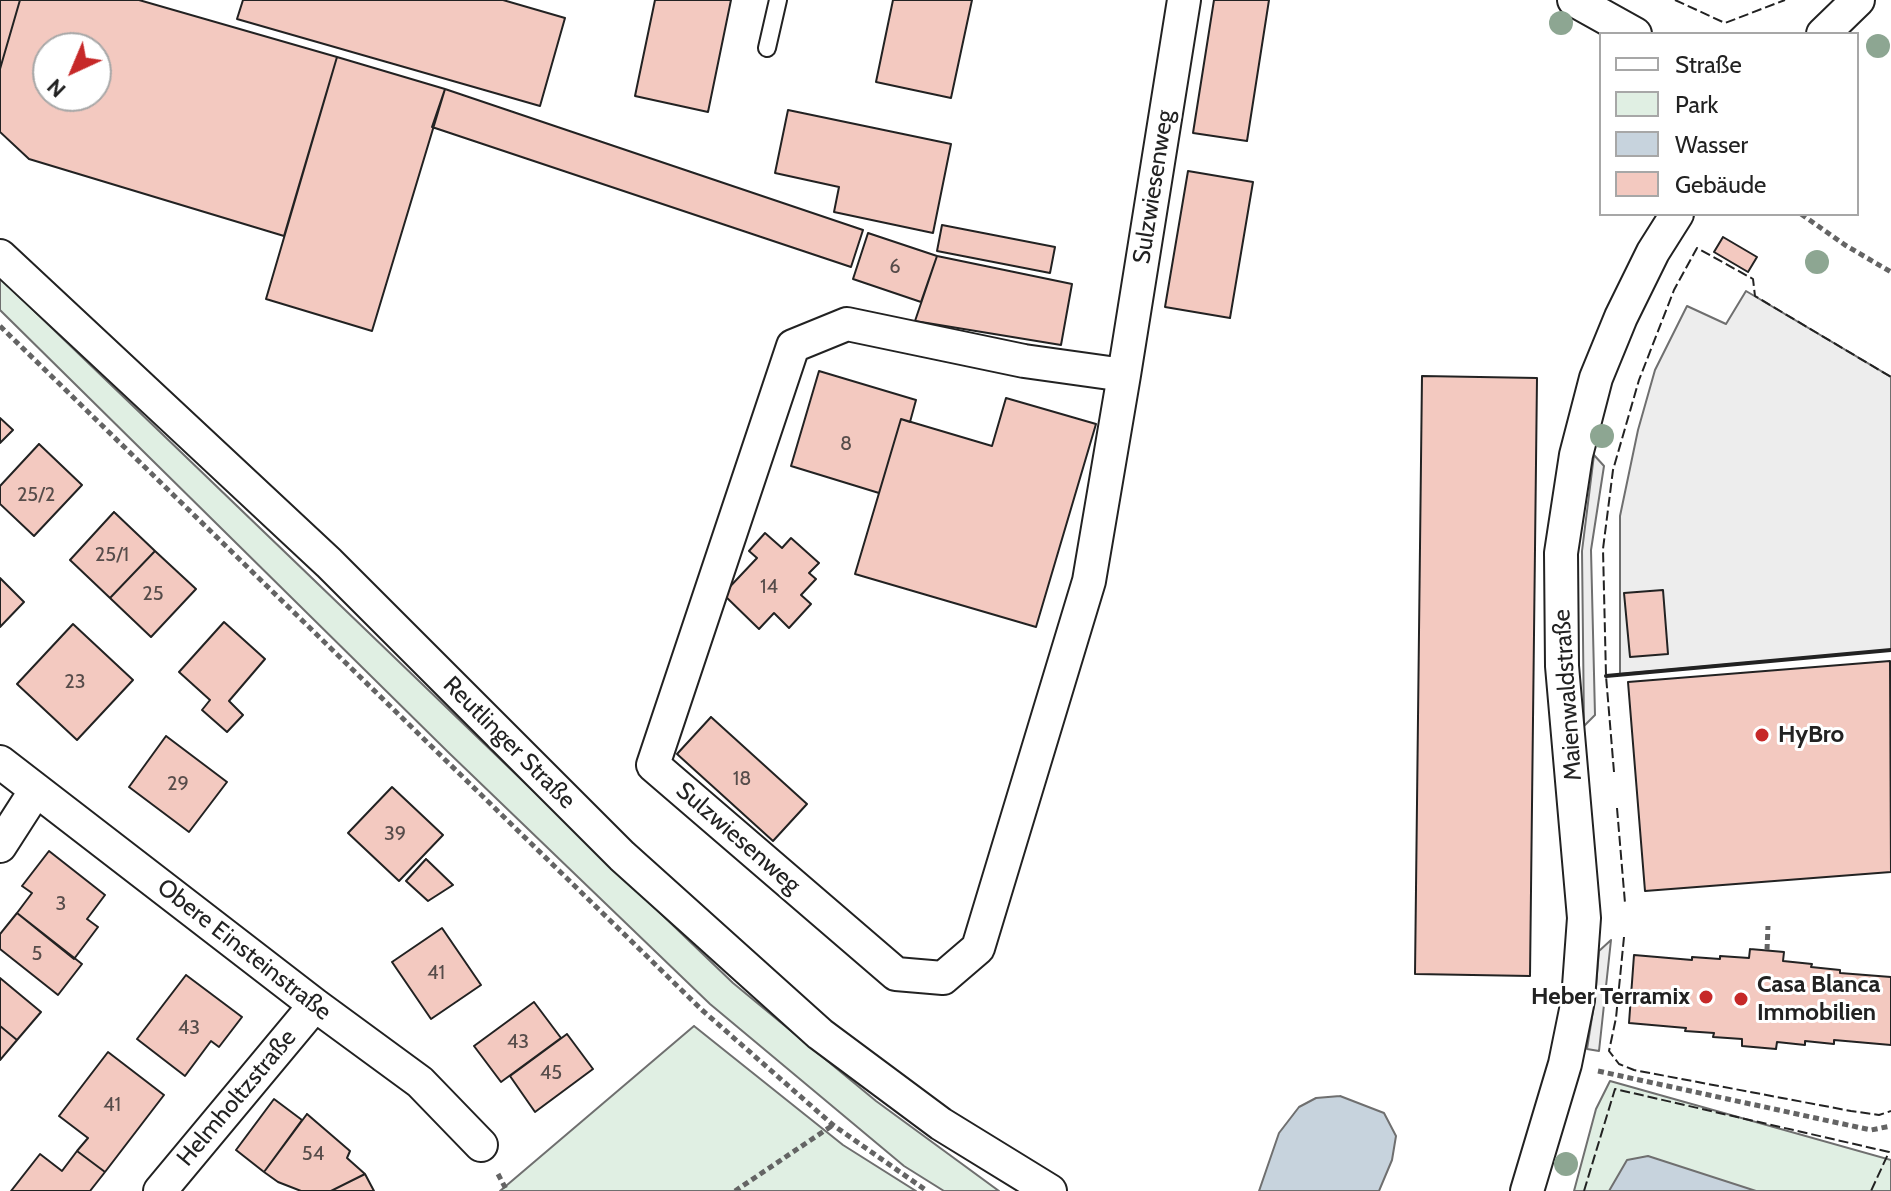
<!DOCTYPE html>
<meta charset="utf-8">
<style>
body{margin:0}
#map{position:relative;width:1891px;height:1191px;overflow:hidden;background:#fff;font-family:Cabin,sans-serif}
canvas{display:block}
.legend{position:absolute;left:1599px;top:32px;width:260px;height:184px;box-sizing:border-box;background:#fff;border:2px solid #a7a7a7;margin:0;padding:10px 14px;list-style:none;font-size:24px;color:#222}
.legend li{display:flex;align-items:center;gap:16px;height:40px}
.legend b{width:40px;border:2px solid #a7a7a7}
.north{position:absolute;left:32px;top:32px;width:80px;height:80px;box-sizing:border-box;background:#fff;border:2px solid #a7a7a7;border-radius:50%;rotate:224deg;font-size:22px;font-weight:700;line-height:32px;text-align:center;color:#222}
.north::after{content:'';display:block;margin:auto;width:28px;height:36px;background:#c62828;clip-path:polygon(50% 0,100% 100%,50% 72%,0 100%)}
</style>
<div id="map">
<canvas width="1891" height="1191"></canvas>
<ul class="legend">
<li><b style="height:10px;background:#fff"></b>Straße</li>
<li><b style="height:22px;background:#e0efe3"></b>Park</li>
<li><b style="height:22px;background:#c7d3dd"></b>Wasser</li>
<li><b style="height:22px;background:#f3c9c0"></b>Gebäude</li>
</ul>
<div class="north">N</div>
</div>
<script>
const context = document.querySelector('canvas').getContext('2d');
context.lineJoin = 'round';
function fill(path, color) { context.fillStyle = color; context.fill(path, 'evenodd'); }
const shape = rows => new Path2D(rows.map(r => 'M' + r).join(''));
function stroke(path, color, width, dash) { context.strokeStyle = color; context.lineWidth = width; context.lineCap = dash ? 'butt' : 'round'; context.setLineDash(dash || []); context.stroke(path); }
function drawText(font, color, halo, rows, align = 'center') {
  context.font = font + ' Cabin,sans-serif'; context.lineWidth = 6; context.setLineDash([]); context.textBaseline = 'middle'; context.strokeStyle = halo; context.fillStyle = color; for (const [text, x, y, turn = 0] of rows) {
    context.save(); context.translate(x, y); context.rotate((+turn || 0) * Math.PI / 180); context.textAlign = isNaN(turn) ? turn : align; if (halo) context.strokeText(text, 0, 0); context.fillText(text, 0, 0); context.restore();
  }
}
const green = shape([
 [0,278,733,983,876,1101,999,1191,944,1191,904,1166,710,1004,448,752,0,310,0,278],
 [694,1026,843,1145,916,1191,500,1191,694,1026],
 [1610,1081,1891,1160,1891,1191,1574,1191,1596,1109,1610,1081]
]);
const parking = shape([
 [1746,291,1891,377,1891,650,1620,674,1620,516,1638,430,1655,370,1687,306,1726,324,1746,291],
 [1594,455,1604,466,1591,550,1595,715,1584,726,1582,551,1594,455],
 [1611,940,1599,1051,1587,1049,1595,998,1599,951,1611,940]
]);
const water = shape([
 [1340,1096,1384,1113,1396,1136,1392,1160,1379,1191,1259,1191,1279,1133,1299,1107,1316,1098,1340,1096],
 [1648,1156,1756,1191,1609,1191,1627,1160,1648,1156]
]);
const building = shape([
 [0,0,20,0,0,69,0,0],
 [20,0,139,0,337,57,284,236,29,159,0,132,0,69,20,0],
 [48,48,96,48,96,96,48,96,48,48],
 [243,0,503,0,565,18,540,106,237,19,243,0],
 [655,0,731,0,708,112,635,96,655,0],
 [893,0,972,0,951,98,876,82,893,0],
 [1214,0,1269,0,1247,141,1193,133,1214,0],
 [337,57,445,89,372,331,266,299,337,57],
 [445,89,863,230,851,267,432,127,445,89],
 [788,110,951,144,933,233,834,212,839,187,775,173,788,110],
 [1188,171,1253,182,1230,318,1165,307,1188,171],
 [942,225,1055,247,1050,273,937,251,942,225],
 [868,233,937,256,921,302,853,279,868,233],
 [1723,237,1757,257,1748,272,1714,252,1723,237],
 [937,256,1072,284,1061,345,915,321,937,256],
 [819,371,916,400,910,422,901,419,879,493,791,466,819,371],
 [1422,376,1537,378,1530,976,1415,974,1422,376],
 [1006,398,1096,424,1036,627,855,574,901,419,992,446,1006,398],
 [0,418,13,430,0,443,0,418],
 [39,444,82,485,34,536,0,504,0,486,39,444],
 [114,512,155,551,110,598,70,560,114,512],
 [765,533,782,548,791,538,819,563,809,573,816,579,801,595,811,604,789,628,774,613,759,629,723,594,757,558,749,551,765,533],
 [155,551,196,589,151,637,110,598,155,551],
 [0,578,24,602,0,627,0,578],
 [1663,590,1668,654,1630,657,1624,593,1663,590],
 [224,622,265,659,229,701,243,715,227,732,202,710,210,700,179,672,224,622],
 [73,624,133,680,77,740,17,684,73,624],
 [1890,661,1891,872,1645,891,1628,682,1890,661],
 [711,717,807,804,773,841,677,754,711,717],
 [166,736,227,782,189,832,129,787,166,736],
 [392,787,443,835,399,881,348,833,392,787],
 [49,851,105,895,87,919,98,927,74,959,17,913,32,893,22,886,49,851],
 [426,859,453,885,428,901,406,881,426,859],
 [17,913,82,964,58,995,0,949,0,934,17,913],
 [442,928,481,985,431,1019,392,962,442,928],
 [1750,949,1784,952,1783,961,1812,964,1811,967,1840,970,1840,973,1891,977,1891,1045,1834,1040,1834,1044,1805,1041,1805,1045,1777,1042,1776,1049,1742,1046,1742,1039,1713,1037,1714,1033,1685,1031,1686,1028,1629,1023,1634,955,1692,960,1692,957,1720,959,1720,956,1749,958,1750,949],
 [186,975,242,1017,219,1047,211,1041,185,1076,137,1039,186,975],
 [0,978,41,1012,17,1040,0,1026,0,978],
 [534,1002,561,1038,501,1082,474,1046,534,1002],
 [0,1026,17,1040,0,1060,0,1026],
 [567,1034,593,1069,535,1112,510,1076,567,1034],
 [108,1052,164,1095,105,1172,77,1151,88,1138,59,1116,108,1052],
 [274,1099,302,1120,264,1172,236,1150,274,1099],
 [307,1114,350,1151,347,1158,365,1174,331,1191,301,1191,278,1182,264,1172,307,1114],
 [77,1151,105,1172,90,1191,11,1191,40,1154,62,1171,77,1151],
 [365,1174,374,1191,331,1191,365,1174]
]);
const path = shape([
 [1801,214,1845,245,1891,272],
 [0,326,702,1010,833,1125,927,1191],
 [1767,950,1768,926],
 [1598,1071,1871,1130,1891,1126],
 [498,1174,507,1191],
 [735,1191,833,1125]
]);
const service = shape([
 [767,48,778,0]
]);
const minor = shape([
 [1574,0,1635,34],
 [1823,34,1858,0],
 [0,256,329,563,622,856,820,1034,941,1124,1050,1191],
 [1124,375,1024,361,847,324,793,346,653,765,896,974,943,978,978,948,1089,581,1124,375,1184,0],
 [0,762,315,1005,420,1082,481,1145],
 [0,846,36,790],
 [160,1191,315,1005],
 [1527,1191,1565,1064,1578,1000,1584,918,1562,666,1561,553,1576,455,1596,378,1621,317,1653,252,1677,214]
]);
const fence = shape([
 [1675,0,1725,23,1785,0],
 [1614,772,1606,676,1603,549,1613,470,1639,380,1674,290,1697,248,1753,279,1755,296,1891,377],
 [1617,808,1625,903],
 [1624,937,1616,1018,1609,1051,1619,1064,1634,1070,1851,1111,1879,1115,1891,1111],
 [1584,1191,1615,1089,1889,1152,1871,1191]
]);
const wall = shape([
 [1606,676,1891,650]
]);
const trees = [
 [1561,23],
 [1878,46],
 [1817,262],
 [1602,436],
 [1566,1164]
];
const markers = [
 [1762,735,8,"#c62828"],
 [1706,997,8,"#c62828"],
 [1741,999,8,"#c62828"]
];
const numberNames = [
 ["6",895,267],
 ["8",846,444],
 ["25/2",36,495],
 ["25/1",112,555],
 ["14",769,587],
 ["25",153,594],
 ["23",75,682],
 ["18",742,779],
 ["29",178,784],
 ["39",395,834],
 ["3",61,904],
 ["5",37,954],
 ["41",436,973],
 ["43",189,1028],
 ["43",518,1042],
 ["45",551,1073],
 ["41",112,1105],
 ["54",313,1154]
];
const streetNames = [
 ["Sulzwiesenweg",1154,187,-81],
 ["Maienwaldstraße",1568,695,-94],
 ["Reutlinger Straße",509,743,45],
 ["Sulzwiesenweg",738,838,41],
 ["Obere Einsteinstraße",244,950,38],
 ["Helmholtzstraße",237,1098,-50]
];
const poiNames = [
 ["HyBro",1778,735],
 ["Casa Blanca",1757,985],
 ["Immobilien",1757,1013],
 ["Heber Terramix",1690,997,"right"]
];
fill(green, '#e0efe3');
stroke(green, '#6f6f6f', 2);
fill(parking, '#ededed');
stroke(parking, '#6f6f6f', 2);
fill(water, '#c7d3dd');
stroke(water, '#6f6f6f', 2);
fill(building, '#f3c9c0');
stroke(building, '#222', 2);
stroke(service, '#222', 20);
stroke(minor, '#222', 36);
stroke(path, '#646464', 5, [6, 4]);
stroke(service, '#fff', 16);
stroke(minor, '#fff', 32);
stroke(fence, '#222', 2, [10, 4]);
stroke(wall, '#222', 4);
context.fillStyle = '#8da692';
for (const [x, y] of trees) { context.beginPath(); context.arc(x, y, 12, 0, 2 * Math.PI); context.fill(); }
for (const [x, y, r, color] of markers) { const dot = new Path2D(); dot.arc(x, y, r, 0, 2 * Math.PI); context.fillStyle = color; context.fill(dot); stroke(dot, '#fff', 3); }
drawText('20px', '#564c4a', null, numberNames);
drawText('24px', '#222', '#fff', streetNames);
drawText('bold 24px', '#222', '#fff', poiNames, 'left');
</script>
